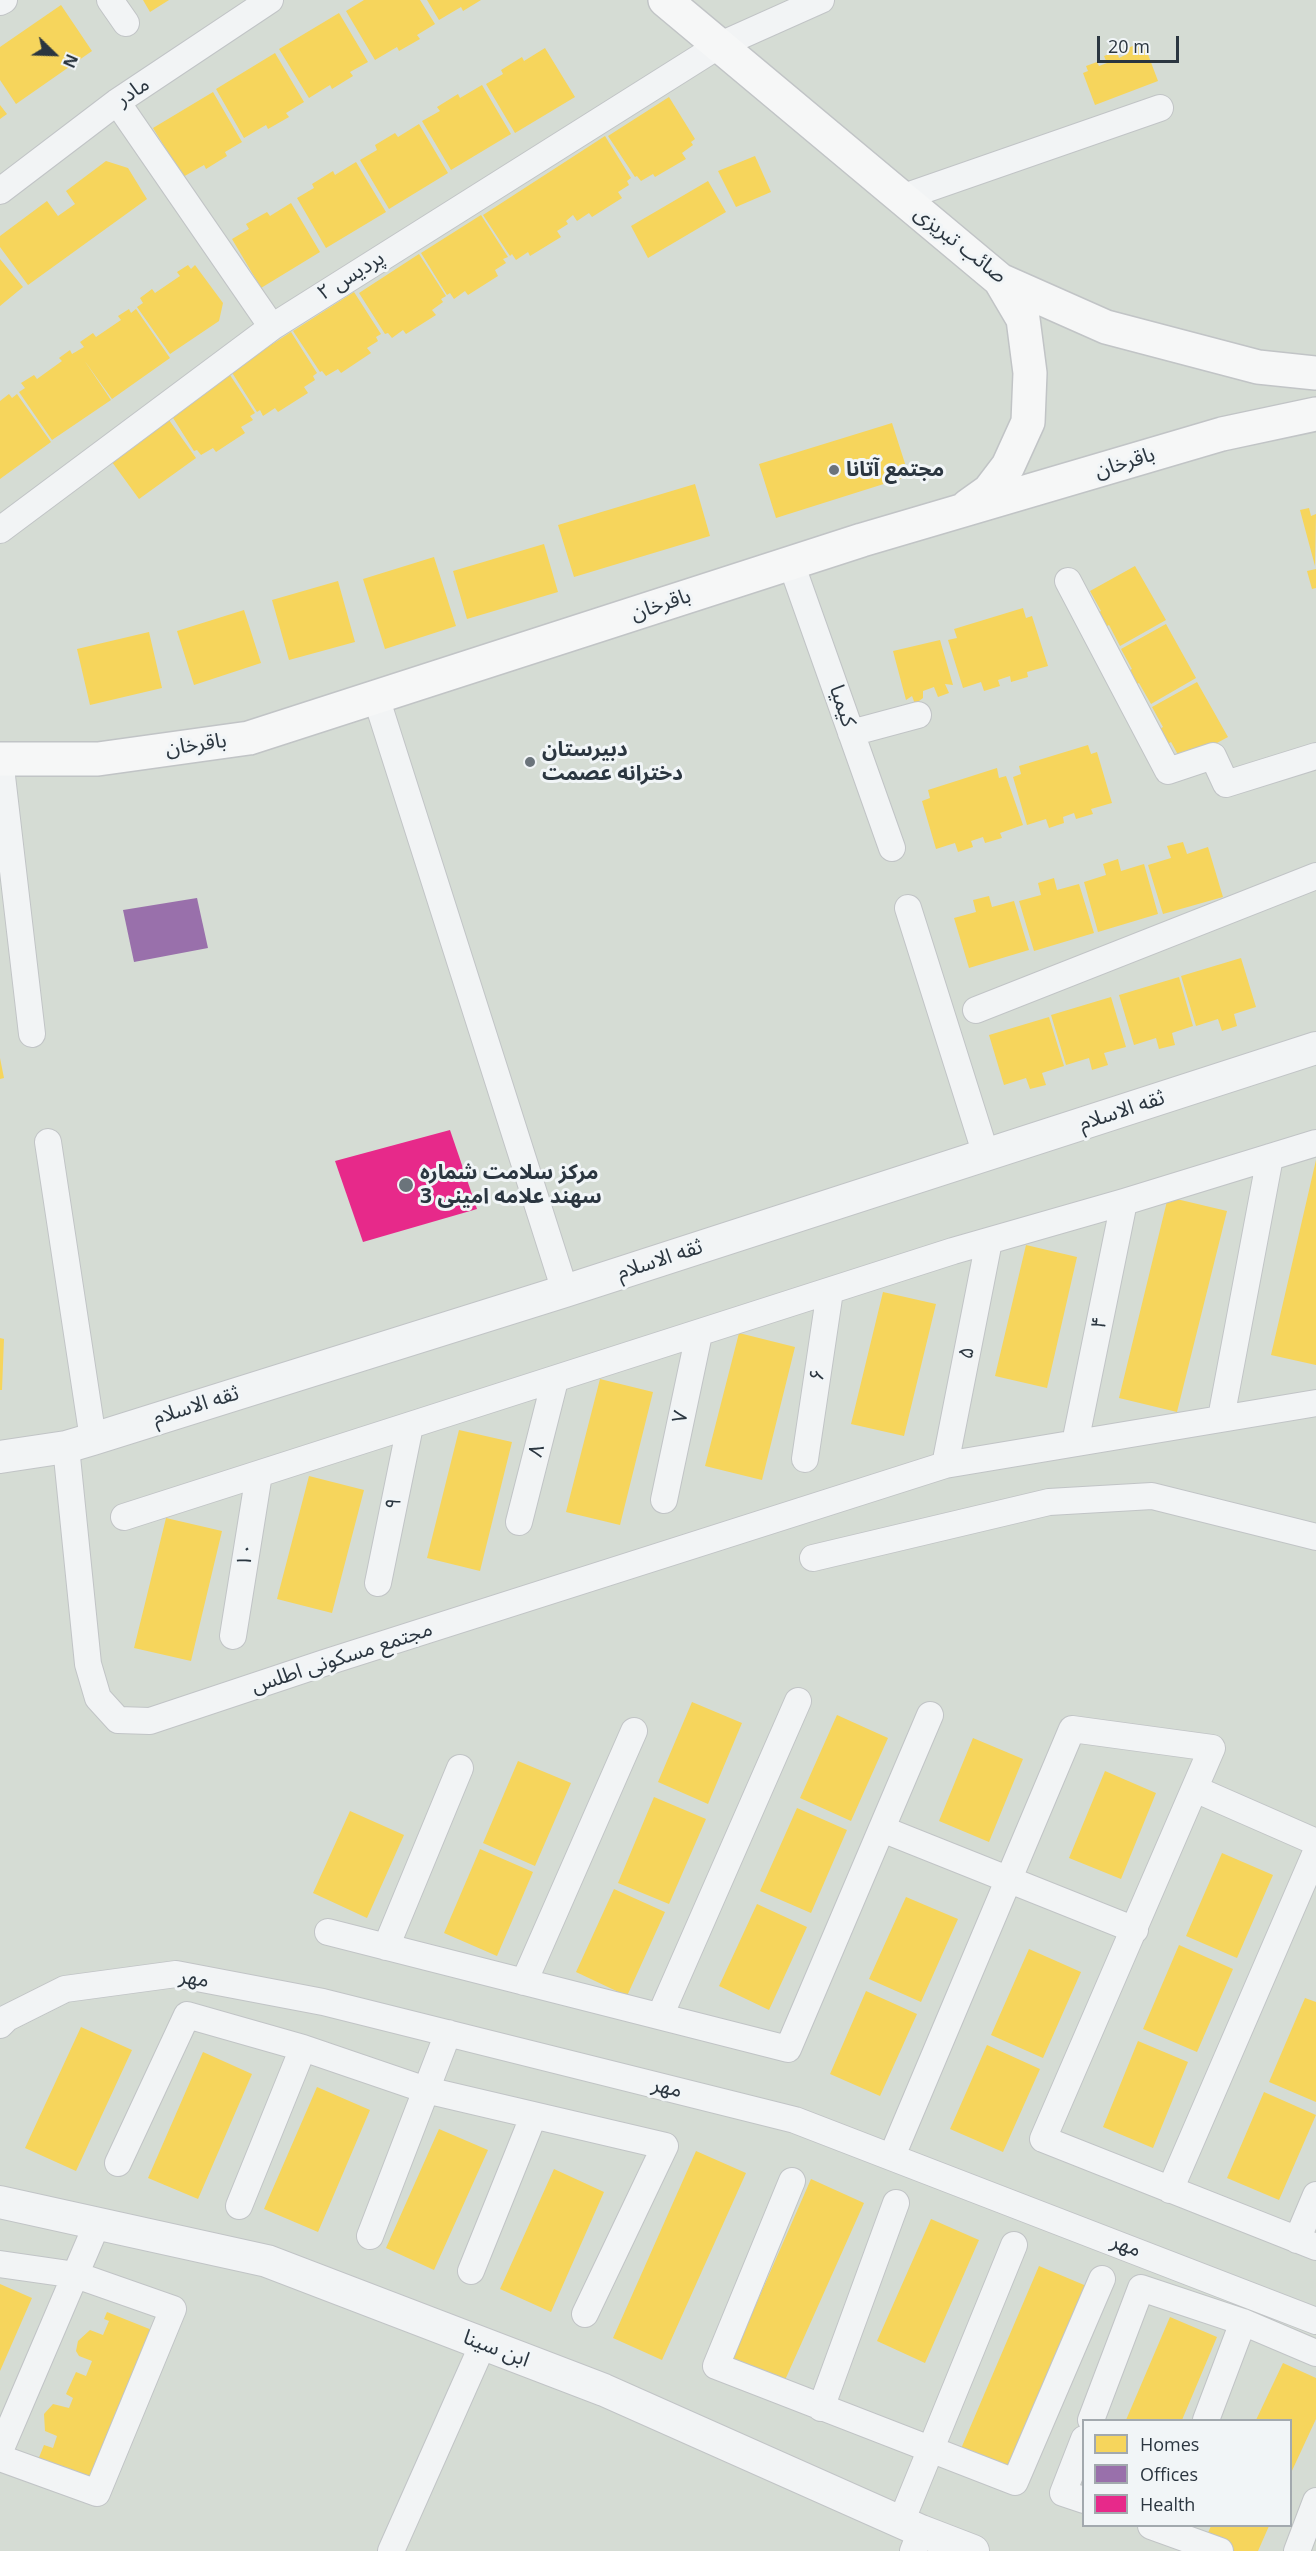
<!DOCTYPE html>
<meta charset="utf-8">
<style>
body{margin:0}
#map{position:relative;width:1316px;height:2551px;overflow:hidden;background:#e3e6e8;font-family:"Open Sans",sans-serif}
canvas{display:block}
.legend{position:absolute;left:1082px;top:2419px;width:210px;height:108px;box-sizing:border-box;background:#f1f5f7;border:2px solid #a2a9ae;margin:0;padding:8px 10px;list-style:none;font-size:18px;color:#2b3640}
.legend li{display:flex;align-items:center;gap:12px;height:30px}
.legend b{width:30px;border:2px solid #a2a9ae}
.north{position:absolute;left:24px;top:24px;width:60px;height:60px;-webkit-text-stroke:4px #f1f5f7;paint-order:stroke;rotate:113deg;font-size:16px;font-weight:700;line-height:24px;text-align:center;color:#2b3640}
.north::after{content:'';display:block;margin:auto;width:21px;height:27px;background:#2b3640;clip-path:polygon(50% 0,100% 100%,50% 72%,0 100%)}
.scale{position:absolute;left:1097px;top:36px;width:82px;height:27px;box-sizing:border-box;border:3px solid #2b3640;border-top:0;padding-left:8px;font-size:18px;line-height:21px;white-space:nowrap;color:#2b3640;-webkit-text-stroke:4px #f1f5f7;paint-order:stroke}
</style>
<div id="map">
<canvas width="1316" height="2551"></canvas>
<ul class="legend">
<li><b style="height:16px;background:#f6d55c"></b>Homes</li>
<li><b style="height:16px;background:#9970ab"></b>Offices</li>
<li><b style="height:16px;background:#e7298a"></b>Health</li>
</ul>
<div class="north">N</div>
<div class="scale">20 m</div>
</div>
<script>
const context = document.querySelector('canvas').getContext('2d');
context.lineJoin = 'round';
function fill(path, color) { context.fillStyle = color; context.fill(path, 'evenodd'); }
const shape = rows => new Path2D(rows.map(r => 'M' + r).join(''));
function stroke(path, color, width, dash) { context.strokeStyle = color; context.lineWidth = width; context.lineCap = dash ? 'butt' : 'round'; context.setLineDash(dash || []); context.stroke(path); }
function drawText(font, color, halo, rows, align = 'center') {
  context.font = font + ' "Open Sans","Noto Sans Arabic",sans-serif'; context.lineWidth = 6; context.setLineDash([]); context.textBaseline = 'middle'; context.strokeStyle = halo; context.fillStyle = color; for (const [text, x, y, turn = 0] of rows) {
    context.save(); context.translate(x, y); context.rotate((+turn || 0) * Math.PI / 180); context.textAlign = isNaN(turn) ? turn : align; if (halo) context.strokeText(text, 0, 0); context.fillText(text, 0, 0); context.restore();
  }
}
const green = shape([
 [0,0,1316,0,1316,2551,0,2551],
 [1084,2420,1290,2420,1290,2526,1084,2526]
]);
const homes = shape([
 [143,0,169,0,150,12],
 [364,0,420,0,435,24,417,35,420,39,399,51,397,47,375,60,346,11],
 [427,0,481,0,463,11,461,7,439,20],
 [61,5,92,51,16,104,0,80,0,47],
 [339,13,368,62,350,72,353,76,332,89,330,85,309,98,279,49],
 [1138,44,1141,51,1146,49,1158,81,1095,105,1083,73,1088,71,1086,66,1097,62,1099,66,1107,63,1104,56,1117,51,1119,58,1127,54,1125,49],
 [545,48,575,97,515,133,486,84,503,74,501,70,522,57,524,61],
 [275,53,304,102,286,113,289,117,268,129,266,125,244,138,216,89],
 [482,85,511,134,451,170,422,121,440,111,437,107,458,94,460,98],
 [213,92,242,142,225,152,227,156,206,169,204,165,183,177,153,128],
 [669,97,695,139,691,142,693,145,682,153,686,159,655,177,653,174,641,181,637,176,635,177,608,136],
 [0,105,7,114,0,119],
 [419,124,448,173,389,209,360,160,377,150,375,145,395,133,398,137],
 [605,136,631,178,627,181,629,185,618,192,622,198,592,217,589,213,577,221,573,215,566,221,568,224,557,231,561,237,530,256,528,252,516,260,512,254,510,256,483,215],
 [755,156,771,192,736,207,718,171],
 [106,161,128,168,147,199,28,285,0,247,0,236,47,201,58,216,75,204,66,191],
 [356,162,386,212,326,248,297,198,314,188,312,184,333,171,335,175],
 [708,181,726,212,648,258,631,226],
 [291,203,320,252,261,288,232,239,249,229,246,224,267,212,270,216],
 [481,215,508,257,503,259,506,263,495,270,498,276,468,295,465,291,454,299,450,293,447,295,421,253],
 [419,254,446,296,441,299,443,302,432,310,436,315,406,334,403,330,392,338,388,333,385,334,359,293],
 [0,259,23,287,0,306],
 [188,265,191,269,195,265,223,303,219,321,170,354,137,307,143,303,140,298,152,289,155,293,180,276,177,272],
 [354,292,381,334,376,337,378,341,367,348,371,353,341,373,338,369,326,376,322,371,320,372,293,331],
 [129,309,131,313,136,309,170,358,112,399,84,360,111,400,52,440,19,392,25,388,21,383,34,375,37,379,62,361,59,358,70,350,72,354,84,347,80,342,93,333,96,337,121,320,118,316],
 [291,332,317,373,313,376,315,380,304,387,308,393,278,412,275,408,263,416,260,410,257,412,231,371],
 [228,372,255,413,250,416,253,420,241,427,245,433,216,452,213,448,201,455,197,450,194,451,168,410],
 [9,394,12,398,17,394,51,442,0,479,0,401],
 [169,420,196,458,139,499,112,462],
 [892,423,909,476,776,518,759,464],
 [695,484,710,536,574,577,558,525],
 [1309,508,1311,516,1316,514,1315,566,1300,510],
 [544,544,558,592,467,619,453,571],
 [434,557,456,626,385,649,363,579],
 [1135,566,1166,620,1120,646,1109,625,1098,631,1090,617,1101,611,1090,591],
 [1316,569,1316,588,1312,589,1307,571],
 [338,581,355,642,289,660,272,600],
 [1023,608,1026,618,1032,616,1048,666,1027,672,1028,677,1011,682,1010,676,998,680,1000,686,984,691,981,682,963,688,948,640,957,638,954,629],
 [244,610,261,663,194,685,177,631],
 [1166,624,1196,678,1151,704,1139,683,1129,689,1121,675,1132,669,1121,649],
 [149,632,162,688,90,705,77,649],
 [940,640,953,685,945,684,949,693,938,697,934,687,923,691,923,698,915,704,912,696,906,700,893,651],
 [1197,682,1228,737,1182,762,1171,742,1160,748,1152,733,1163,727,1152,707],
 [1088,745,1091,754,1097,752,1112,803,1091,809,1093,814,1076,819,1074,813,1063,817,1064,823,1049,828,1046,819,1027,825,1013,777,1021,774,1019,766],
 [997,768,999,778,1006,776,1023,825,1000,833,1002,838,985,843,983,837,971,841,973,847,958,852,955,843,936,849,922,801,930,798,928,790],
 [1183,842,1187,854,1208,847,1223,897,1163,914,1148,865,1171,858,1167,846],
 [1118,859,1121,871,1144,864,1158,914,1098,932,1084,882,1106,875,1103,864],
 [1054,878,1057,890,1079,884,1094,933,1034,951,1019,901,1041,895,1038,883],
 [989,896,992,907,1014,901,1029,950,969,968,954,918,976,912,973,900],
 [1241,958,1256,1007,1234,1014,1237,1026,1222,1031,1218,1019,1196,1026,1181,976],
 [1179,977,1193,1026,1172,1033,1175,1045,1159,1049,1156,1038,1134,1045,1119,995],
 [1111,997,1126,1047,1104,1053,1108,1065,1092,1070,1089,1058,1066,1065,1051,1015],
 [1049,1017,1064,1066,1042,1073,1046,1085,1030,1089,1026,1078,1004,1085,989,1035],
 [0,1058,4,1078,0,1079],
 [1316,1160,1316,1365,1271,1355],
 [1168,1197,1227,1211,1177,1412,1119,1398],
 [1026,1245,1077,1257,1047,1388,995,1376],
 [883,1292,936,1304,904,1436,851,1424],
 [739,1333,795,1347,762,1480,705,1466],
 [0,1338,4,1339,2,1390,0,1390],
 [600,1379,653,1392,620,1525,566,1512],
 [459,1430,512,1442,480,1571,427,1558],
 [309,1476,364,1490,332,1613,277,1599],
 [166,1518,222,1531,191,1661,134,1648],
 [692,1702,742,1723,708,1804,658,1782],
 [837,1715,888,1738,851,1821,800,1798],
 [973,1738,1023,1759,989,1842,939,1821],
 [518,1761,571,1783,535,1866,483,1843],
 [1105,1771,1156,1793,1121,1879,1069,1858],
 [654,1797,706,1819,669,1904,618,1883],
 [797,1808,847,1830,811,1913,760,1891],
 [350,1811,404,1835,367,1918,313,1893],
 [480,1849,533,1872,497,1956,444,1933],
 [1222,1853,1273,1875,1237,1958,1186,1936],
 [614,1889,665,1912,627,1996,576,1972],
 [906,1897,958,1919,921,2002,869,1979],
 [757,1904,807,1927,769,2010,719,1986],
 [1179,1945,1233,1969,1197,2052,1143,2029],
 [1029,1949,1081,1972,1043,2058,991,2035],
 [866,1991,917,2014,880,2096,830,2074],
 [1305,1998,1316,2002,1316,2102,1269,2082],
 [81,2027,132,2050,76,2171,25,2148],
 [1138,2041,1188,2062,1153,2148,1103,2127],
 [987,2045,1040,2069,1003,2152,950,2129],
 [203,2052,252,2074,198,2199,148,2178],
 [317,2087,370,2110,318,2232,264,2209],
 [1264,2092,1316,2115,1279,2200,1227,2178],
 [439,2129,488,2150,434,2270,386,2248],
 [696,2151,746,2173,662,2360,613,2338],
 [554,2169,604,2192,551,2312,500,2289],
 [811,2179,864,2203,781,2389,729,2366],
 [931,2219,979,2240,925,2363,877,2341],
 [1039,2266,1089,2287,1011,2472,960,2451],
 [0,2284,32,2298,0,2371],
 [107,2312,152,2330,89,2481,38,2460,44,2445,53,2448,57,2436,45,2431,44,2414,53,2404,69,2408,73,2398,66,2394,76,2372,86,2376,92,2361,79,2356,76,2351,78,2341,90,2330,103,2335,109,2321,104,2319],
 [1170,2317,1217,2337,1182,2420,1126,2420],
 [1283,2363,1316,2378,1316,2419,1290,2475,1290,2420,1256,2420],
 [1211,2526,1269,2526,1258,2551,1219,2551,1203,2544]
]);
const offices = shape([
 [197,898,208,948,134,962,123,910]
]);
const health = shape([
 [450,1130,477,1209,363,1242,335,1161]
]);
const minor = shape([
 [110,0,126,23],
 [0,2,4,0],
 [117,102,272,327],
 [0,191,117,102,270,0],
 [901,198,1160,108],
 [0,530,272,327,718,46,821,0],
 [791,563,892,848],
 [1068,581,1168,771,1213,756,1226,784,1316,756],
 [376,697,565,1291],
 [851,733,918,715],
 [0,759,32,1034],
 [908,908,986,1155],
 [976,1010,1316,876],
 [48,1142,93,1439],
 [1221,1418,1270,1157],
 [1075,1443,1124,1202],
 [66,1447,88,1664,98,1698,118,1720,150,1721,324,1663,945,1465,1316,1403],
 [805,1459,830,1291],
 [945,1465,989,1241],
 [664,1500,699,1334],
 [124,1517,953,1251,1124,1202,1316,1143],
 [519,1522,555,1380],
 [813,1558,1049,1502,1152,1496,1316,1537],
 [378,1583,410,1426],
 [233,1636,259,1474],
 [1195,1789,1316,1842],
 [882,1829,1135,1930],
 [328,1932,788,2049,930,1715],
 [386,1947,460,1768],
 [524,1982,634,1731],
 [660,2016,798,1701],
 [0,2025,7,2018,65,1989,176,1974,323,2002,795,2120,1316,2321],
 [892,2156,1072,1729,1212,1748,1043,2139,1316,2247],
 [118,2163,187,2015,303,2048,426,2090,665,2146,585,2314],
 [792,2181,716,2366,1015,2482,1102,2279],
 [1170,2190,1316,1852],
 [239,2206,303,2048],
 [370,2236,448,2033],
 [1297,2240,1316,2195],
 [0,2264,76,2275,173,2309,97,2493,0,2458],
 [471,2271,533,2117],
 [821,2408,896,2203],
 [1091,2420,1141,2288,1243,2322,1316,2353],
 [1206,2420,1243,2322],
 [1084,2439,1063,2493,1084,2500],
 [0,2451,97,2224],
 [901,2522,1014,2245],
 [1151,2526,1220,2551],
 [391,2551,483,2344],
 [913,2551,921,2531],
 [1297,2551,1316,2501]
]);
const tertiary = shape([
 [0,1457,66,1447,93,1439,565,1291,1316,1048],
 [0,2202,267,2261,604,2390,921,2531,973,2551]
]);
const secondary = shape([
 [665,0,1000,280,1106,327,1258,367,1316,373],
 [968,506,989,491,1008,466,1028,422,1030,373,1023,319,1000,280],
 [0,759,98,759,249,738,862,540,1222,434,1316,414]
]);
const markers = [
 [834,470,6,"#6b747b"],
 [530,762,6,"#6b747b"],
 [406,1185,8,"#6b747b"]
];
const streetNames = [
 ["مادر",133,92,-34],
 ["صائب تبریزی",960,245,38],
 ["پردیس ۲",351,276,-32],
 ["باقرخان",1125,463,-17],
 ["باقرخان",661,605,-18],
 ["کیمیا",842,706,71],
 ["باقرخان",196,745,-8],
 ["ثقه الاسلام",1122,1111,-18],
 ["ثقه الاسلام",660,1260,-18],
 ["۴",1100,1323,-78],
 ["۵",967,1353,-79],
 ["۶",818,1375,-82],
 ["ثقه الاسلام",196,1406,-17],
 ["۷",681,1417,-78],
 ["۸",537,1451,-76],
 ["۹",394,1504,-78],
 ["۱۰",246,1555,-81],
 ["مجتمع مسکونی اطلس",342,1658,-18],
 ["مهر",194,1979,8],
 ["مهر",667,2088,14],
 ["مهر",1126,2246,21],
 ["ابن سینا",496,2349,21]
];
const poiNames = [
 ["مجتمع آتانا",846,470],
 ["دبیرستان",542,750],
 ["دخترانه عصمت",542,774],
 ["مرکز سلامت شماره",420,1173],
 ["3 سهند علامه امینی",420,1197]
];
fill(green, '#d5dcd4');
fill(homes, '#f6d55c');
fill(offices, '#9970ab');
fill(health, '#e7298a');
stroke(minor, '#c1c4c6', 28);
stroke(tertiary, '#c1c4c6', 34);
stroke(secondary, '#c1c4c6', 36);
stroke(minor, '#f2f4f5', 26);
stroke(tertiary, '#f2f4f5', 32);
stroke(secondary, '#f6f7f7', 33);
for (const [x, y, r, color] of markers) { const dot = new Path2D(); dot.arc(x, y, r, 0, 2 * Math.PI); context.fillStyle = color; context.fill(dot); stroke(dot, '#f1f5f7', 2); }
drawText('21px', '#2b3640', '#f1f5f7', streetNames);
drawText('bold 21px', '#2b3640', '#f1f5f7', poiNames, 'left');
</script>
